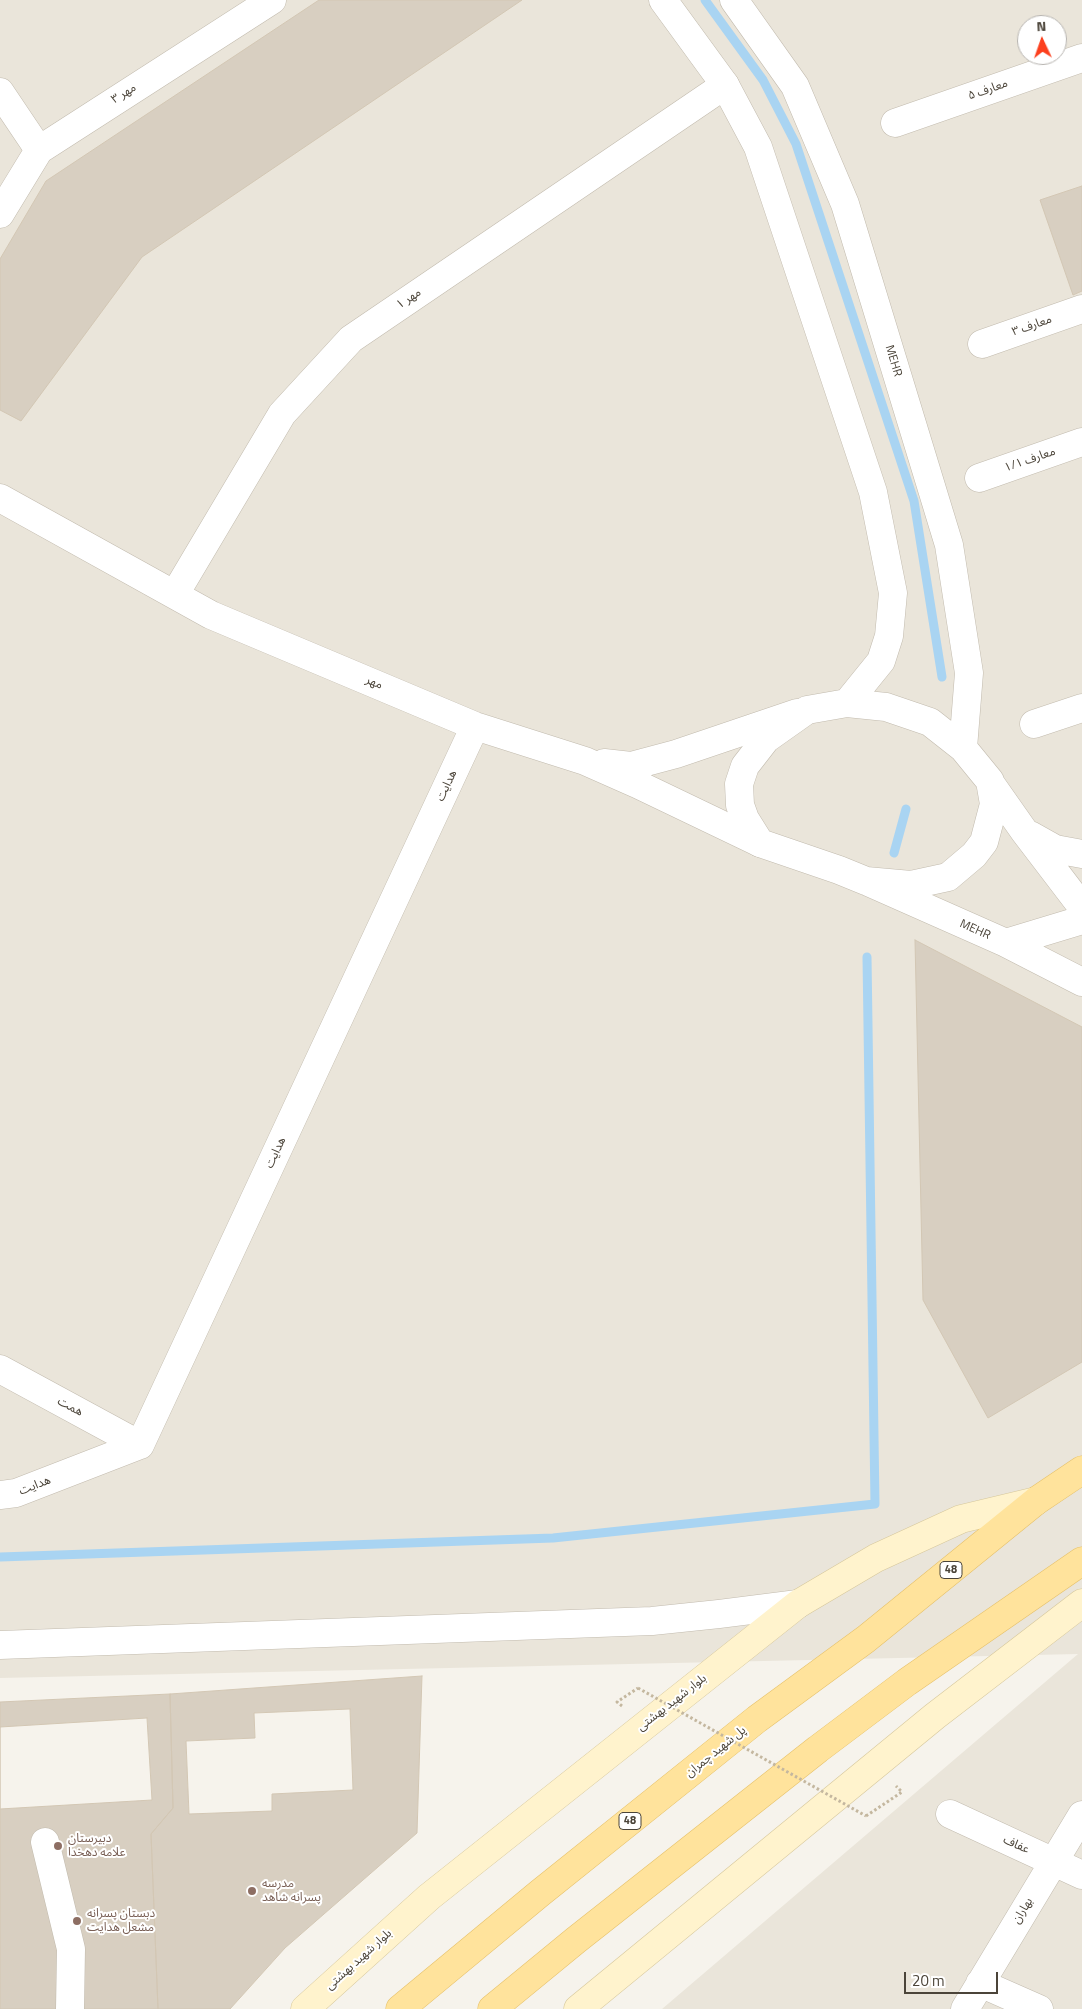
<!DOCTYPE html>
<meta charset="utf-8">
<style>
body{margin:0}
#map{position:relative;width:1082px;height:2009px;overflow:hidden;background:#f6f3ec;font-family:"Titillium Web",sans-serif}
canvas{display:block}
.north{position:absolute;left:1017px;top:15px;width:50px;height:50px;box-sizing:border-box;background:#fff;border:1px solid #b7b4b0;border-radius:50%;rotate:357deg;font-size:14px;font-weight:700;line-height:20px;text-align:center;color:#4b4439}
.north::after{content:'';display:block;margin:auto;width:18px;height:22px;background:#fc3f1d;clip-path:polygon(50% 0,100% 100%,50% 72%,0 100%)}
.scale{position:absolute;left:904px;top:1972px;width:94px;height:22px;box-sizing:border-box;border:2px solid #4b4439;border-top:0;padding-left:6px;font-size:15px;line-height:18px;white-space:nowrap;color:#4b4439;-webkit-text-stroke:4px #fff;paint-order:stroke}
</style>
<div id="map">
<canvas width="1082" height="2009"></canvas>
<div class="north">N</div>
<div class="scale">20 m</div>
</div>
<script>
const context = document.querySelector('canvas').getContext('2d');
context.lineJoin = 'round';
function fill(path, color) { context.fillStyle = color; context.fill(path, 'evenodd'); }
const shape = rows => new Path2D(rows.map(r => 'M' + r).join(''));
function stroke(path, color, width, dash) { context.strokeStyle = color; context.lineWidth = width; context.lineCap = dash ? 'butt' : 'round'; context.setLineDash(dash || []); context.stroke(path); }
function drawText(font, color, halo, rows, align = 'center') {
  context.font = font + ' "Titillium Web","Noto Sans Arabic",sans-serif'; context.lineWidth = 4; context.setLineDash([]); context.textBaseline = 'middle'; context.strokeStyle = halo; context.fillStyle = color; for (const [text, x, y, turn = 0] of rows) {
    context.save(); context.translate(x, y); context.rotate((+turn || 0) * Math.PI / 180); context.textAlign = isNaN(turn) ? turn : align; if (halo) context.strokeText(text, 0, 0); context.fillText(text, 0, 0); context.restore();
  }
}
const residential = shape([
 [0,0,1082,0,1082,2009,662,2009,1078,1654,0,1678],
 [1027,25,1057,25,1057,55,1027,55]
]);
const stream = shape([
 [705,0,763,80,796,144,914,501,942,677],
 [894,853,906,809],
 [0,1557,553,1538,875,1504,867,957]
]);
const building = shape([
 [319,0,522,0,142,257,21,421,0,410,0,259,46,181,319,0],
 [1082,186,1082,291,1073,295,1040,200,1082,186],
 [915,940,1082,1027,1082,1362,988,1418,923,1300,915,940],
 [422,1676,417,1833,285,1948,230,2009,158,2009,151,1834,173,1808,170,1694,422,1676],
 [170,1694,173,1808,151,1834,158,2009,0,2009,0,1702,170,1694],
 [350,1709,353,1790,272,1794,272,1811,189,1814,186,1741,255,1738,254,1713,350,1709],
 [147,1718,152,1800,0,1809,0,1727,147,1718]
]);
const path = shape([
 [622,1706,617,1702,638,1688],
 [866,1816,902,1792,896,1786]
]);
const minor = shape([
 [0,92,39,150],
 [895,123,1082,58],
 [0,214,39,150,272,0],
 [982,344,1082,309],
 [979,478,1082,442],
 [0,498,211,615,475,726,585,761,637,784,760,843],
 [175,594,282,414,351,339,725,85],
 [1034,724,1082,708],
 [604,763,631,766,676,754,797,713],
 [0,1369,140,1445],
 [0,1495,16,1493,140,1445,475,726],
 [950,1814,1082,1875],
 [45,1842,71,1949,70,2009],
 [980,1983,1039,2009],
 [965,2009,1082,1815]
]);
const tertiary = shape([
 [663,0,725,85,758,147,873,492,893,593,889,636,881,661,847,703],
 [734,0,795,86,845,204,949,545,969,673,963,748],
 [991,784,1024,831,1082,907],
 [1030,835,1055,849,1082,854],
 [866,881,911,885,948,877,974,855,984,842,994,804,990,781,963,748,930,722,886,707,847,703,807,710,766,739,745,766,739,784,740,805,745,819,760,843,839,870,866,881,1006,943,1082,982],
 [1006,943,1082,920],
 [0,1645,652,1621,719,1614,798,1604]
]);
const secondary = shape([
 [305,2009,429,1897,798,1604,876,1558,961,1519,1036,1501],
 [578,2009,935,1716,1082,1603]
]);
const primary = shape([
 [400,2009,540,1893,757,1719,866,1639,1036,1501,1082,1470],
 [492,2009,576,1940,818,1749,907,1682,1082,1561]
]);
const pathBridge = shape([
 [638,1688,866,1816]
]);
const markers = [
 [58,1846,5,"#8d6e63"],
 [252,1891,5,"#8d6e63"],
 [77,1921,5,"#8d6e63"]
];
const shields = [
 [951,1570,22],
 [630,1821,22]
];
const shieldNames = [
 ["48",951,1570],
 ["48",630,1821]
];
const streetNames = [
 ["معارف ۵",988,90,-19],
 ["مهر ۳",124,94,-32],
 ["مهر ۱",409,299,-34],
 ["معارف ۳",1032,326,-19],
 ["MEHR",893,361,73],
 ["معارف ۱/۱",1030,460,-19],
 ["مهر",374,683,23],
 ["هدایت",447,786,-65],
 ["MEHR",975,930,24],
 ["هدایت",276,1153,-65],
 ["همت",70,1407,28],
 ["هدایت",35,1486,-21],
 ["بلوار شهید بهشتی",672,1703,-38],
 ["پل شهید چمران",716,1752,-39],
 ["عفاف",1016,1845,25],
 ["بهاران",1023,1911,-59],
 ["بلوار شهید بهشتی",359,1960,-42]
];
const educationNames = [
 ["دبیرستان",68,1839],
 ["علامه دهخدا",68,1853],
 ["مدرسه",262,1884],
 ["پسرانه شاهد",262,1898],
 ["دبستان پسرانه",87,1914],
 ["مشعل هدایت",87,1928]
];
fill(residential, '#eae5da');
stroke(stream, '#a9d4f2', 9);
fill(building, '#d8cfc1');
stroke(building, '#d3c7b4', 1);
stroke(minor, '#c2bbae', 29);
stroke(tertiary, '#c2bbae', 29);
stroke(secondary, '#d6c79b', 29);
stroke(primary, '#e6c16a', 29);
stroke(path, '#c4b79f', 3, [2.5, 2.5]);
stroke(minor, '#fff', 28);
stroke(tertiary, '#fff', 28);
stroke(secondary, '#fff3cd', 28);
stroke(primary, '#ffe39c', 28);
stroke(pathBridge, '#c4b79f', 3, [2.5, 2.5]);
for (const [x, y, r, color] of markers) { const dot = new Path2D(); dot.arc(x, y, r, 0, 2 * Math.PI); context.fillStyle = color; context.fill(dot); stroke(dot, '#fff', 2); }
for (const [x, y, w] of shields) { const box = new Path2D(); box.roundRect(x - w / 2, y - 8.5, w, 17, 4); context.fillStyle = '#fff'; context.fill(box); stroke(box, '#4b4439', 1); }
drawText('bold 11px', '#4b4439', null, shieldNames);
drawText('12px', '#4b4439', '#fff', streetNames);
drawText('12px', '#785e54', '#fff', educationNames, 'left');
</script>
